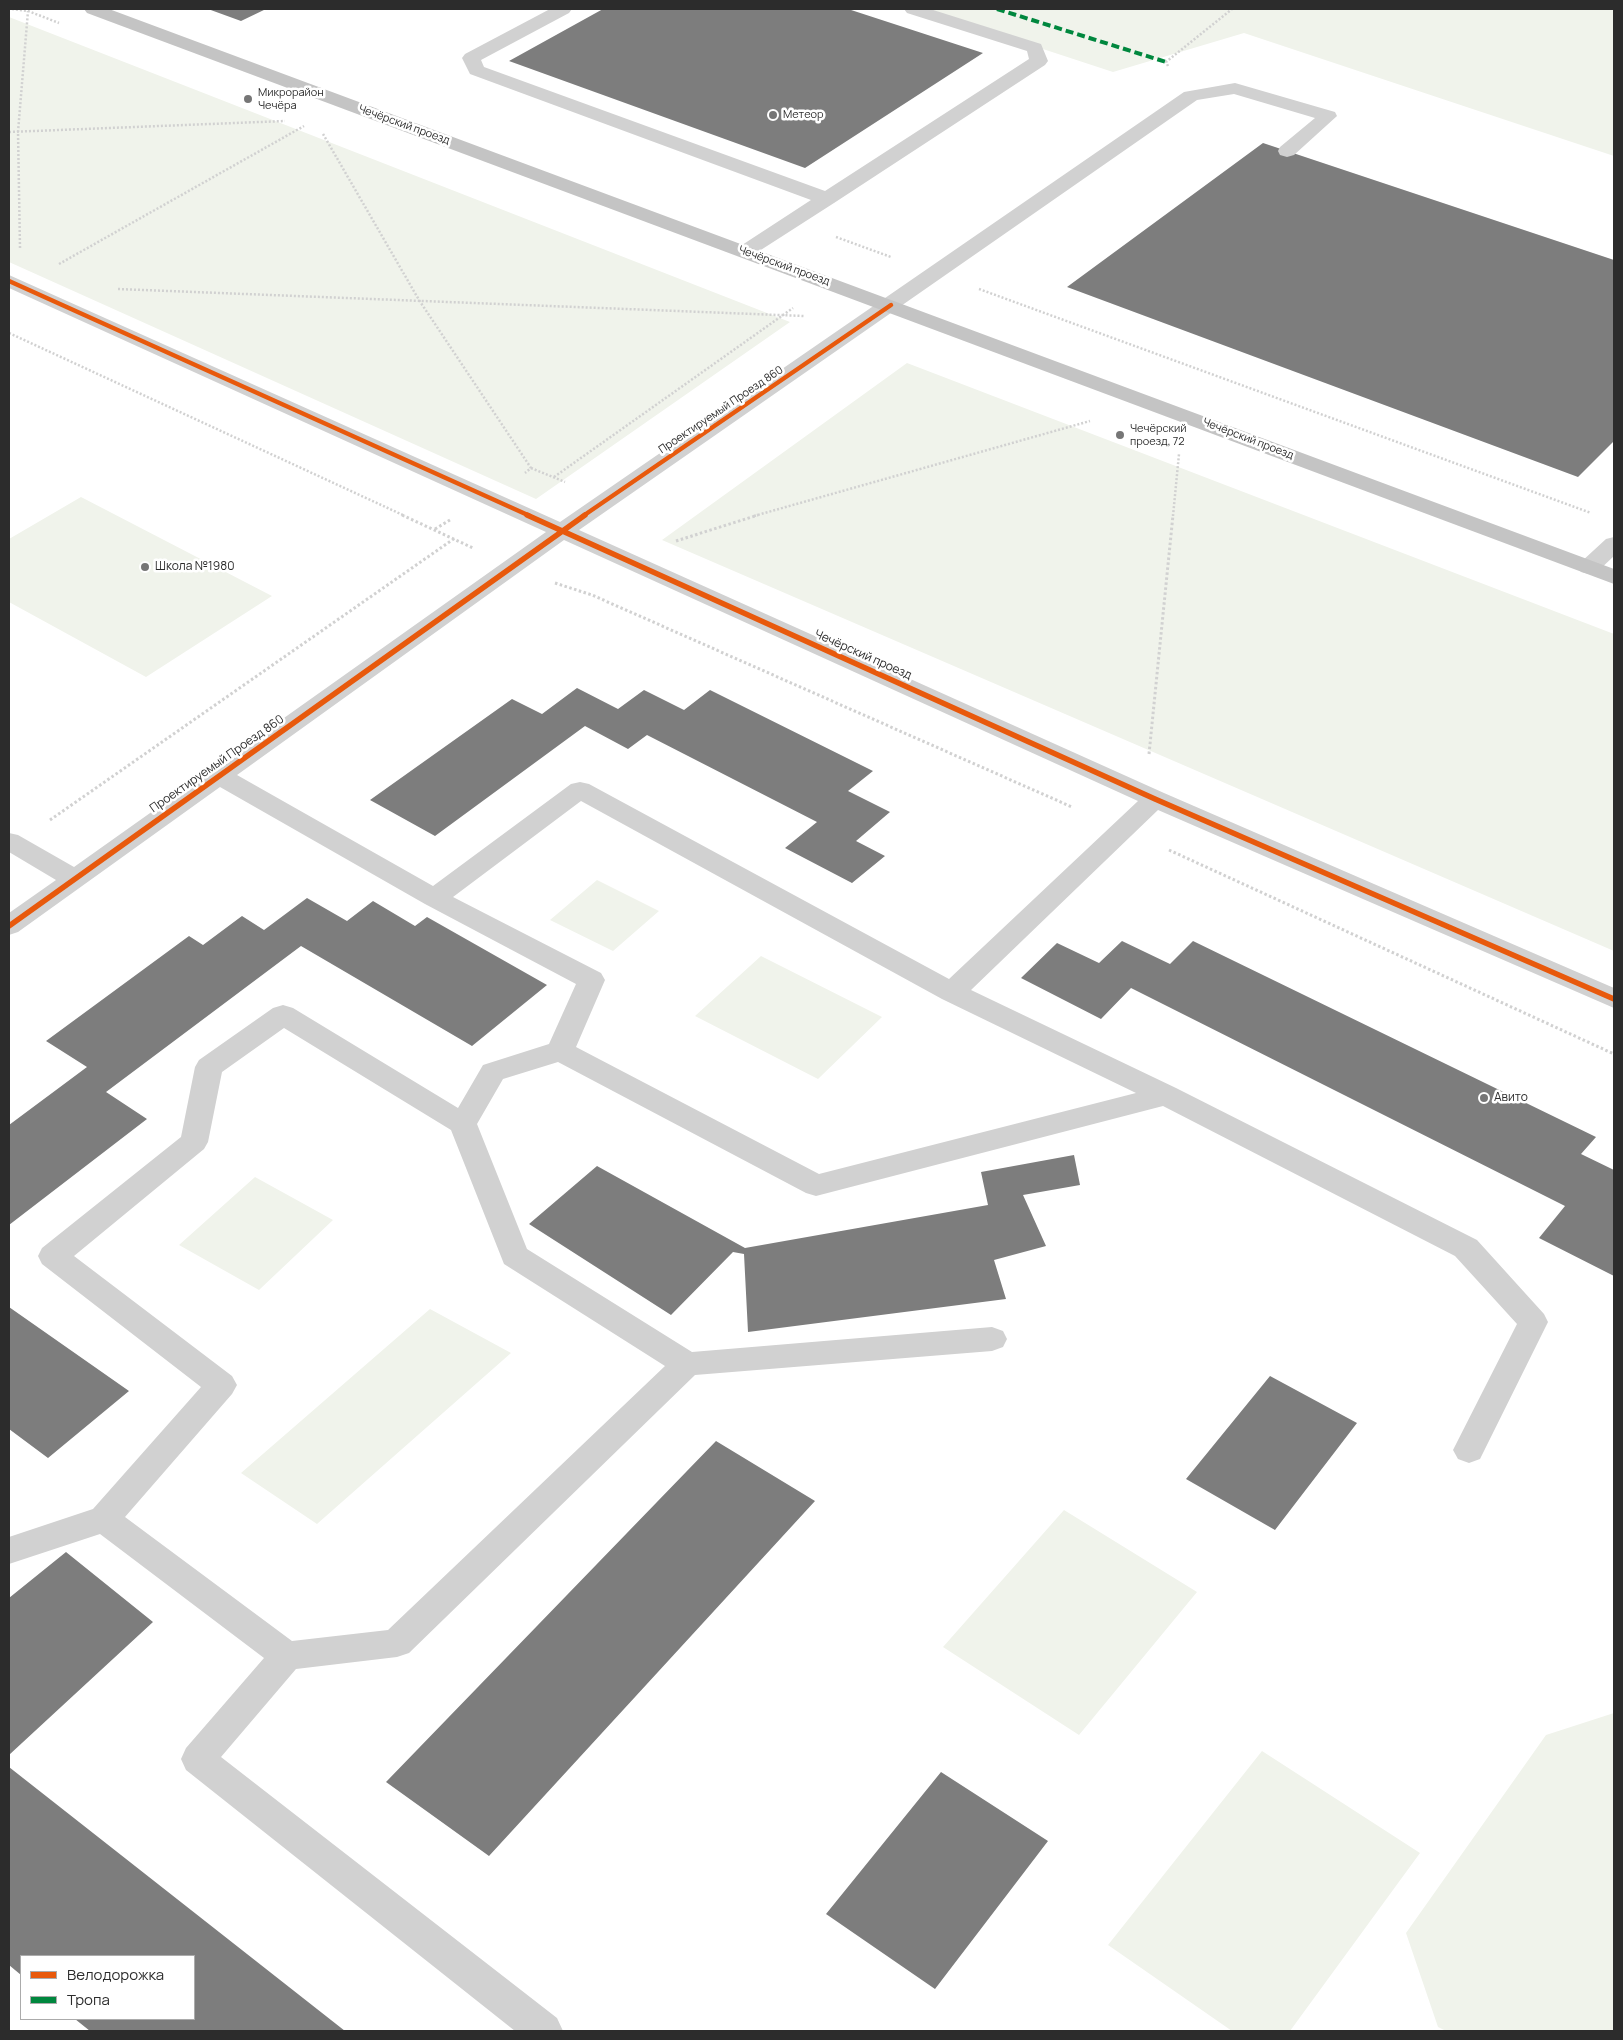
<!DOCTYPE html>
<meta charset="utf-8">
<style>
body{margin:0}
#map{position:relative;width:1623px;height:2040px;overflow:hidden;background:#fff;font-family:Manrope,sans-serif}
canvas{display:block}
.frame{position:absolute;inset:0;border:10px solid #2c2c2c;pointer-events:none}
.legend{position:absolute;left:20px;top:1955px;width:175px;height:65px;box-sizing:border-box;background:#fff;border:1px solid #ababab;margin:0;padding:6px 9px;list-style:none;font-size:15px;color:#2c2c2c}
.legend li{display:flex;align-items:center;gap:10px;height:25px}
.legend b{width:25px;border:1px solid #ababab}
</style>
<div id="map">
<canvas width="1623" height="2040"></canvas>
<div class="frame"></div>
<ul class="legend">
<li><b style="height:6px;background:#e8590c"></b>Велодорожка</li>
<li><b style="height:6px;background:#00873e"></b>Тропа</li>
</ul>
</div>
<script>
const context = document.querySelector('canvas').getContext('2d');
context.lineJoin = 'round';
function fill(path, color) { context.fillStyle = color; context.fill(path, 'evenodd'); }
const shape = rows => new Path2D(rows.map(r => 'M' + r).join(''));
function stroke(path, color, width, dash) { context.strokeStyle = color; context.lineWidth = width; context.lineCap = dash ? 'butt' : 'round'; context.setLineDash(dash || []); context.stroke(path); }
function drawText(font, color, halo, rows, align = 'center') {
  context.font = font + ' Manrope,sans-serif'; context.lineWidth = 5; context.setLineDash([]); context.textBaseline = 'middle'; context.strokeStyle = halo; context.fillStyle = color; for (const [text, x, y, turn = 0] of rows) {
    context.save(); context.translate(x, y); context.rotate((+turn || 0) * Math.PI / 180); context.textAlign = isNaN(turn) ? turn : align; if (halo) context.strokeText(text, 0, 0); context.fillText(text, 0, 0); context.restore();
  }
}
const green = shape([
 [921,9,1614,9,1614,156,1244,33,1113,72],
 [9,17,790,322,536,499,9,262],
 [907,363,1614,634,1614,951,662,540],
 [81,497,272,596,146,677,9,602,9,539],
 [597,880,659,911,613,951,550,920],
 [761,956,882,1017,818,1079,695,1016],
 [255,1177,333,1220,259,1290,179,1245],
 [430,1309,511,1353,317,1524,241,1473],
 [1064,1510,1197,1592,1079,1735,943,1647],
 [1614,1713,1614,2031,1446,2031,1438,2027,1406,1933,1546,1735],
 [1262,1751,1420,1853,1290,2031,1232,2031,1108,1945]
]);
const building = shape([
 [208,9,266,9,241,21],
 [603,9,848,9,983,53,805,168,509,61],
 [1263,143,1614,260,1614,441,1578,477,1067,287],
 [577,688,618,709,644,690,684,710,710,690,873,771,848,791,890,812,856,841,885,856,852,883,785,848,817,822,647,735,628,749,585,726,435,836,370,800,512,699,542,714],
 [307,898,347,921,373,901,415,926,427,917,547,985,472,1046,301,946,106,1092,147,1119,9,1225,9,1125,87,1067,46,1041,189,936,203,945,242,916,264,930],
 [1122,941,1170,964,1193,941,1596,1137,1581,1154,1614,1170,1614,1276,1539,1238,1565,1206,1131,988,1101,1019,1021,978,1057,943,1099,963],
 [1074,1155,1080,1185,1023,1195,1046,1246,994,1260,1006,1299,748,1332,744,1254,733,1252,671,1315,529,1224,597,1166,745,1248,988,1205,981,1172],
 [9,1307,129,1391,48,1458,9,1429],
 [1270,1376,1357,1423,1275,1530,1186,1479],
 [716,1441,815,1501,489,1856,386,1782],
 [66,1552,153,1622,9,1755,9,1598],
 [9,1767,345,2031,90,2031,75,2019,194,2019,194,1956,21,1956,21,1975,9,1965],
 [941,1772,1048,1841,935,1989,826,1914]
]);
const pathFar1 = shape([
 [12,9,28,11,59,23],
 [1168,66,1166,62,1232,9],
 [9,132,285,121],
 [323,134,419,300,531,468,525,473],
 [836,237,891,257],
 [20,248,18,132,28,11],
 [59,264,304,126],
 [118,289,804,316],
 [979,289,1591,513],
 [9,333,405,516],
 [531,468,565,482],
 [554,477,793,308],
 [754,516,1090,421],
 [1173,516,1179,454]
]);
const path = shape([
 [402,515,473,548],
 [435,529,450,520],
 [676,541,758,515],
 [555,583,592,595,1072,807],
 [1149,754,1173,515],
 [50,820,455,538],
 [1169,850,1614,1054]
]);
const minor = shape([
 [550,9,572,9,569,13,481,60,484,67,825,191,1029,59,1027,51,907,13,904,9,930,9,1041,44,1048,61,1045,65,834,203,753,255,746,257,739,255,736,251,739,247,811,200,470,74,462,58,465,54,550,9],
 [1235,83,1335,112,1337,116,1294,155,1287,157,1280,155,1278,151,1280,147,1315,118,1234,94,1197,100,579,530,1164,793,1614,988,1614,1008,1158,810,971,990,1176,1088,1477,1240,1544,1314,1548,1322,1480,1459,1469,1463,1458,1459,1453,1450,1517,1324,1455,1256,1163,1106,816,1196,806,1193,558,1062,503,1079,477,1124,527,1249,692,1352,992,1327,1003,1331,1007,1339,1003,1347,992,1351,695,1375,409,1653,397,1657,296,1669,221,1757,557,2018,563,2031,515,2031,186,1770,181,1759,186,1748,264,1658,100,1534,9,1564,9,1537,93,1509,201,1387,42,1264,38,1256,42,1248,181,1137,195,1067,199,1060,273,1008,283,1005,293,1008,458,1108,483,1065,549,1044,576,984,425,904,220,787,18,932,9,935,9,913,56,880,9,852,9,833,18,835,74,867,546,532,9,288,9,275,560,522,1184,92,1235,83],
 [564,540,1138,801,949,979,589,784,580,782,571,784,433,886,237,775,564,540],
 [581,801,942,999,1136,1093,819,1174,576,1047,605,980,601,973,453,897,581,801],
 [284,1028,451,1130,504,1264,665,1366,388,1630,292,1641,125,1517,232,1394,237,1385,232,1376,74,1256,204,1149,208,1142,222,1072,284,1028],
 [1614,537,1614,556,1597,572,1589,574,1581,572,1577,567,1581,562,1606,539,1614,537]
]);
const major = shape([
 [84,9,109,9,1614,569,1614,584,87,13,84,9]
]);
const quiet = shape([
 [997,9,1166,62]
]);
const cyclewayFar1 = shape([
 [9,281,530,516],
 [583,516,891,305]
]);
const cycleway = shape([
 [527,515,1155,799,1614,999],
 [9,926,585,515]
]);
const markers = [
 [248,99,5,"#767676"],
 [773,115,5,"#767676"],
 [1120,435,5,"#767676"],
 [145,567,5,"#767676"],
 [1484,1098,5,"#767676"]
];
const farPoinames = [
 ["Микрорайон",258,93],
 ["Чечёра",258,106],
 ["Метеор",783,115],
 ["Чечёрский",1130,429],
 ["проезд, 72",1130,442]
];
const farStreetnames = [
 ["Чечёрский проезд",404,125,20],
 ["Чечёрский проезд",784,266,20],
 ["Проектируемый Проезд 860",721,410,-34],
 ["Чечёрский проезд",1248,439,21]
];
const poiNames = [
 ["Школа №1980",155,567],
 ["Авито",1494,1098]
];
const streetNames = [
 ["Чечёрский проезд",863,655,24],
 ["Проектируемый Проезд 860",217,764,-35]
];
fill(green, '#f0f3eb');
fill(building, '#7d7d7d');
stroke(pathFar1, '#d1d1d1', 2.5, [2, 2]);
stroke(path, '#d1d1d1', 3, [2.5, 2.5]);
fill(minor, '#d1d1d1');
fill(major, '#c4c4c4');
stroke(quiet, '#00873e', 4, [8, 4]);
stroke(cyclewayFar1, '#e8590c', 4.5);
stroke(cycleway, '#e8590c', 5.5);
for (const [x, y, r, color] of markers) { const dot = new Path2D(); dot.arc(x, y, r, 0, 2 * Math.PI); context.fillStyle = color; context.fill(dot); stroke(dot, '#fff', 2); }
drawText('11px', '#2c2c2c', '#fff', farPoinames, 'left');
drawText('11px', '#2c2c2c', '#fff', farStreetnames);
drawText('12px', '#2c2c2c', '#fff', poiNames, 'left');
drawText('12px', '#2c2c2c', '#fff', streetNames);
</script>
